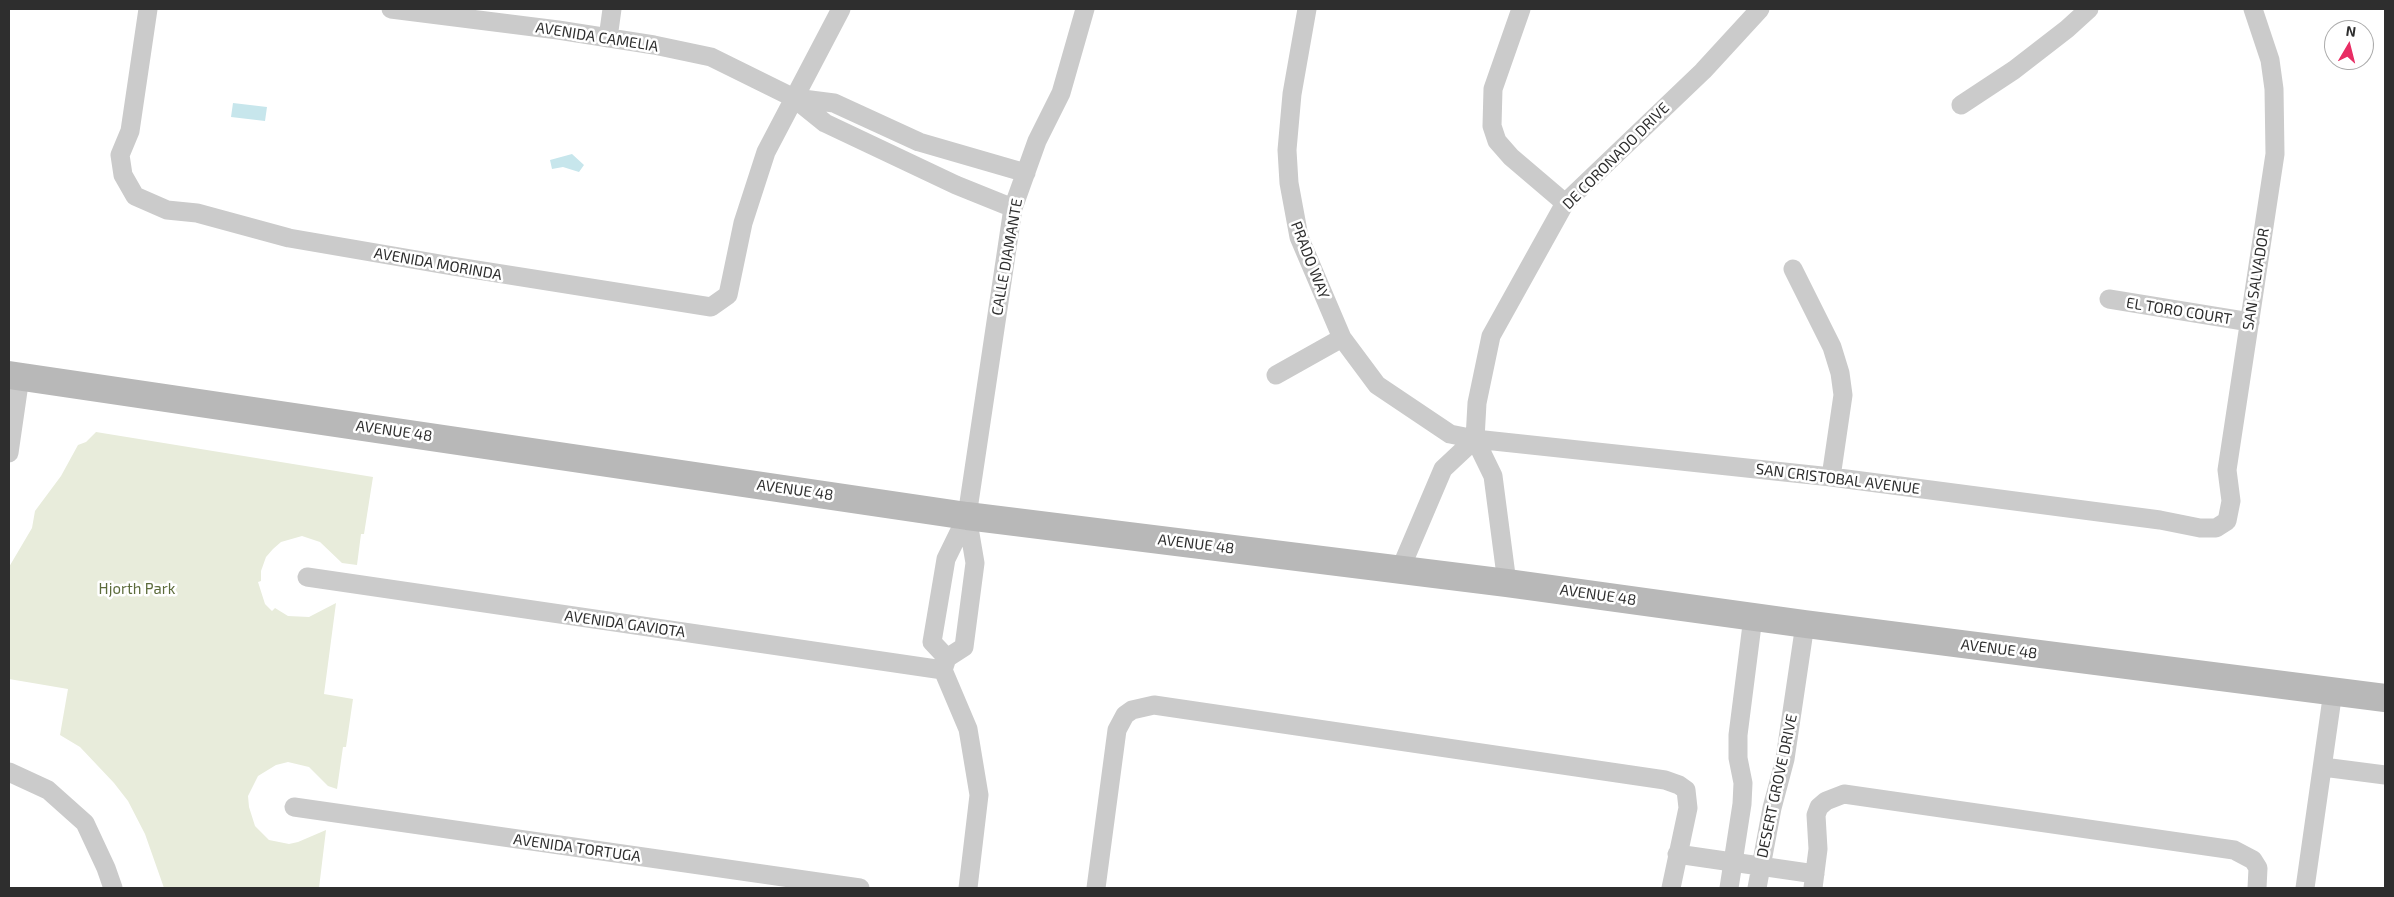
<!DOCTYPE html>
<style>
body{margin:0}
#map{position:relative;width:2394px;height:897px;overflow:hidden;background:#fff;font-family:"Exo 2",sans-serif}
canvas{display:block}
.frame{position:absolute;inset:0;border:10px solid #2e2e2e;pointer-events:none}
.north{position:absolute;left:2324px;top:20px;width:50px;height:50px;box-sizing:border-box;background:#fff;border:1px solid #ababab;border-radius:50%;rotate:8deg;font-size:14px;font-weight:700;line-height:20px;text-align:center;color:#2e2e2e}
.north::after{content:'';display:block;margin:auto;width:18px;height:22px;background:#e82d64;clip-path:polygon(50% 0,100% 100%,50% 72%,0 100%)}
</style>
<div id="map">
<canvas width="2394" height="897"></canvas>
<div class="frame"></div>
<div class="north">N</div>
</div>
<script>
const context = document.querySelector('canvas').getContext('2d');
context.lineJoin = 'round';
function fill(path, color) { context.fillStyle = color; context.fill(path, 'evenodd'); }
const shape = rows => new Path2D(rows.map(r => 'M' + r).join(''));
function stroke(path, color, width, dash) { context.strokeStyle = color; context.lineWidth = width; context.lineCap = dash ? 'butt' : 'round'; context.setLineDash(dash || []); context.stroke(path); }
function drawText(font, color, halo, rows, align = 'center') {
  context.font = font + ' "Exo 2",sans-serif'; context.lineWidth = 5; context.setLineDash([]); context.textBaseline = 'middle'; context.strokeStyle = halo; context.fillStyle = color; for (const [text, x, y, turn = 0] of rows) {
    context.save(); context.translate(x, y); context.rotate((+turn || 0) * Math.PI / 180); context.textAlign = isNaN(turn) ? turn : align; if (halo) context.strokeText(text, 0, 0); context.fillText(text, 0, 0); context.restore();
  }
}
const green = shape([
 [96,432,373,477,364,534,361,534,357,565,342,563,320,542,302,536,281,542,273,549,266,557,261,571,261,581,258,582,265,604,272,611,275,608,288,616,309,617,336,603,324,694,353,699,346,747,343,747,337,789,328,786,309,767,288,762,276,765,258,776,248,796,249,807,255,826,269,840,289,844,298,842,326,830,319,888,164,888,145,834,128,801,114,783,80,747,60,735,68,689,9,679,9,567,32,528,35,511,61,476,78,445,86,442]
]);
const water = shape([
 [233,103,267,107,265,121,231,117],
 [572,154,584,165,579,172,563,167,552,169,550,160]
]);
const minor = shape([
 [148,9,130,131,120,155,123,175,135,196,167,210,197,213,289,238,452,266,711,307,728,295,743,223,766,152,841,9],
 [391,9,558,30,654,45,711,57,794,98,825,123,956,185,1013,208],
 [1307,9,1292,94,1287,150,1289,183,1299,237,1342,338,1377,385,1450,434,1475,439,1831,477,2160,520,2200,528,2216,528,2227,521,2231,501,2227,470,2275,154,2274,89,2270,60,2253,9],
 [1521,9,1493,89,1492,126,1497,141,1511,157,1565,203],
 [608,38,612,9],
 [795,98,834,103,919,142,1026,173],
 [1961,105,2014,70,2067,29,2089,9],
 [1793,269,1832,347,1840,373,1843,395,1831,477],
 [2109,299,2250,322],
 [1276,375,1342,338],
 [9,453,20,377],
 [967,516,975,563,964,647,947,658,943,670,968,729,979,795,968,888],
 [1400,570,1443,469,1475,439],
 [307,577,943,670],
 [1507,583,1493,476,1475,439,1477,403,1491,336,1565,203,1703,71,1760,9],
 [947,658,932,642,946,559,967,516,1013,208,1037,141,1061,93,1085,9],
 [2323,767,2385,775],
 [9,772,48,790,85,823,106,868,113,888],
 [294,807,860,888],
 [1677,854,1815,874],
 [1096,888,1117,730,1125,715,1132,710,1154,705,1665,780,1679,785,1686,790,1688,808,1671,888],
 [1729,888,1742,804,1743,783,1738,758,1738,735,1753,617],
 [1757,888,1772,808,1785,759,1805,624],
 [1813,888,1818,849,1816,815,1819,807,1826,801,1844,794,2234,850,2253,860,2258,868,2257,888],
 [2305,888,2333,691]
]);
const secondary = shape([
 [9,375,967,516,1507,583,1805,624,2385,698]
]);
const streetNames = [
 ["AVENIDA CAMELIA",597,37,9],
 ["DE CORONADO DRIVE",1616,156,-45],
 ["CALLE DIAMANTE",1007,257,-80],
 ["PRADO WAY",1310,260,69],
 ["AVENIDA MORINDA",438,264,10],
 ["SAN SALVADOR",2256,279,-81],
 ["EL TORO COURT",2179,311,9],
 ["AVENUE 48",394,431,8],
 ["SAN CRISTOBAL AVENUE",1838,479,7],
 ["AVENUE 48",795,490,8],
 ["AVENUE 48",1196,544,7],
 ["AVENUE 48",1598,595,8],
 ["AVENIDA GAVIOTA",625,624,8],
 ["AVENUE 48",1999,649,7],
 ["DESERT GROVE DRIVE",1777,786,-78],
 ["AVENIDA TORTUGA",577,848,8]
];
const parkNames = [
 ["Hjorth Park",137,589]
];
fill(green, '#e8ecdb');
fill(water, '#c7e6ec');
stroke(minor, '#cbcbcb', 19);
stroke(secondary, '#b8b8b8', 28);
drawText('15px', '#2e2e2e', '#fff', streetNames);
drawText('15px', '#5c6b3b', '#fff', parkNames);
</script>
